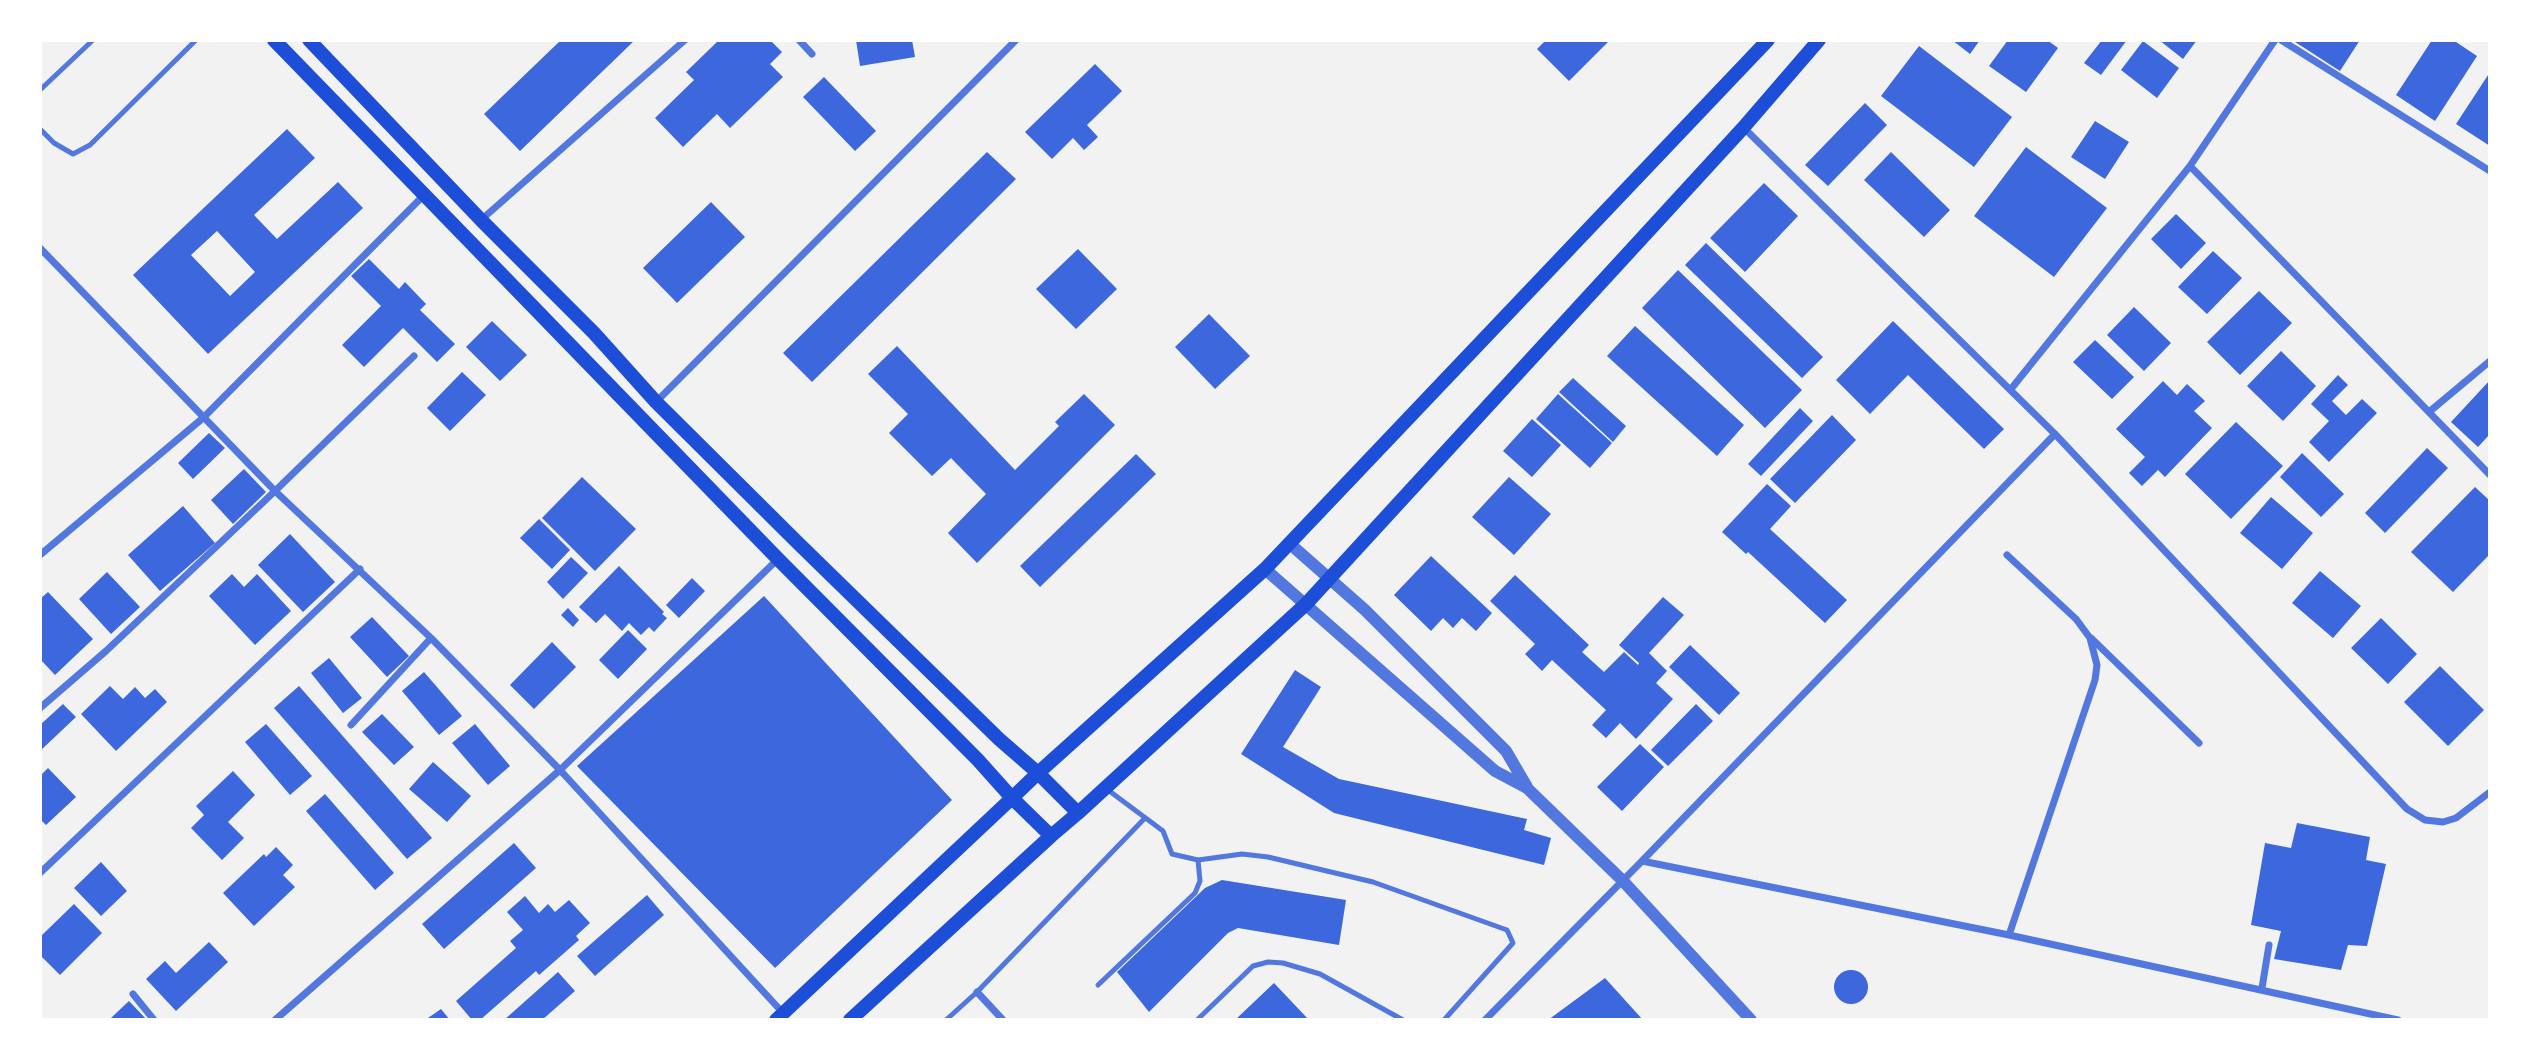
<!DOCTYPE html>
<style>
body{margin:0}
#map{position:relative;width:2530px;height:1060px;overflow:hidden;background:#f2f2f2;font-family:"Fira Sans",sans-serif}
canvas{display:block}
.frame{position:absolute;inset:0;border:42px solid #fff;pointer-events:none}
</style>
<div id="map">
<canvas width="2530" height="1060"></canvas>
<div class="frame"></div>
</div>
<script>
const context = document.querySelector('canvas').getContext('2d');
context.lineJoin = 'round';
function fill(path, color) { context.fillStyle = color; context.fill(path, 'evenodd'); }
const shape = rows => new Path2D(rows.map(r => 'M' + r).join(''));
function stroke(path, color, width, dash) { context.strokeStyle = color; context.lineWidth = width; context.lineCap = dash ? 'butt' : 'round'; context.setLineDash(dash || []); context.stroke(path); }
const building = shape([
 [561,40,635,40,520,151,484,114],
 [719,40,770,40,782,52,770,64,783,77,730,128,717,114,683,147,655,118,694,80,686,72],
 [856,40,912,40,915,57,860,66],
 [1546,40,1610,40,1569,81,1537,49],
 [1952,40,1980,40,1970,54],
 [2008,40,2047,40,2058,48,2026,92,1989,66],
 [2102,40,2127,40,2101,75,2084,63],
 [2159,40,2197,40,2183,59],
 [2292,40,2360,40,2340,71],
 [2432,40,2453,40,2477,56,2435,121,2396,95],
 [2143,41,2179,68,2157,98,2121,70],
 [1919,46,2012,117,1974,167,1881,96],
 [1095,64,1122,91,1087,125,1098,137,1084,150,1073,138,1052,159,1025,132],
 [2490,72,2490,146,2456,124],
 [824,77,876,131,855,151,803,97],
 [1865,103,1887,125,1828,186,1805,165],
 [2095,121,2129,142,2105,179,2071,157],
 [287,129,315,158,254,215,277,239,338,182,363,208,208,354,133,275],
 [217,231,255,272,230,296,191,255],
 [2026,147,2107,208,2054,277,1974,216],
 [987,152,1016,179,812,382,783,353],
 [1891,152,1950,210,1924,237,1864,180],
 [1764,183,1798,216,1745,272,1710,238],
 [711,202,745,237,677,303,643,268],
 [2176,214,2206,243,2181,269,2151,239],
 [1706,243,1823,357,1802,378,1685,265],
 [1078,249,1117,289,1076,329,1036,289],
 [2213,251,2242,278,2207,314,2178,287],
 [369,259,399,289,405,282,426,304,420,310,455,344,437,362,403,328,364,367,342,345,381,306,351,276],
 [1678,270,1802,390,1765,428,1642,308],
 [2259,291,2292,323,2240,375,2207,342],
 [2134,307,2171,343,2144,371,2107,335],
 [1209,314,1250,356,1215,389,1175,347],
 [492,321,527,355,500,381,466,347],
 [1893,321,2004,429,1984,449,1908,375,1870,414,1836,380],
 [1635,326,1744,425,1717,456,1607,356],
 [2095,340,2134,377,2112,399,2073,362],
 [897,346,1015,470,1059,426,1055,422,1084,394,1115,425,977,563,948,533,986,494,951,458,932,476,889,433,908,414,868,374],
 [2281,351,2316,386,2283,421,2247,386],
 [462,372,486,395,450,431,427,408],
 [2338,375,2348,385,2332,401,2346,415,2362,399,2377,413,2329,462,2309,442,2329,421,2311,404],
 [1573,378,1626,426,1613,442,1559,392],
 [2490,380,2490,434,2478,447,2451,422],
 [2163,381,2177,395,2187,384,2205,401,2194,411,2212,428,2165,477,2158,470,2142,486,2129,473,2145,457,2116,429],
 [1558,394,1612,443,1590,468,1536,419],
 [1800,408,1813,421,1761,476,1748,464],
 [1832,415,1856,440,1795,503,1770,479],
 [1532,419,1561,445,1532,477,1503,451],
 [2236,422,2283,466,2231,519,2185,474],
 [209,433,225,448,193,479,178,463],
 [2427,448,2448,468,2385,533,2365,513],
 [2302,453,2344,494,2321,517,2280,477],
 [1136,454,1156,474,1040,587,1020,566],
 [244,469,266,492,233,524,211,500],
 [582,477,636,529,595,571,542,518],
 [1509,477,1551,514,1514,555,1472,517],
 [1767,484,1791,506,1770,529,1847,600,1825,623,1748,552,1746,554,1722,532],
 [2475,487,2490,501,2490,554,2453,592,2411,552],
 [2271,497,2313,533,2282,569,2240,533],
 [183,506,215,543,160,591,128,555],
 [539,519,570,550,552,569,520,538],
 [290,534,335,582,303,612,258,565],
 [1431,556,1492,613,1476,631,1462,618,1453,628,1443,618,1431,631,1394,595],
 [571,557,588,573,563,599,547,582],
 [619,566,664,612,662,614,667,618,654,632,649,627,641,635,629,623,622,631,605,614,596,623,579,607],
 [2320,571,2361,606,2333,638,2292,603],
 [107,572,140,607,111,634,79,599],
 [232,574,244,587,257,574,291,611,255,645,209,596],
 [1515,575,1589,645,1582,652,1604,672,1624,652,1638,665,1639,663,1619,645,1663,597,1684,615,1649,653,1667,671,1656,683,1673,699,1636,739,1620,723,1606,738,1592,725,1606,710,1552,660,1542,671,1525,654,1535,644,1490,601],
 [692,578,705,591,679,618,666,605],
 [48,592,93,639,55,675,40,659,40,599],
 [764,596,952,800,775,968,577,766],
 [568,608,579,620,573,627,561,615],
 [372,617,409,656,387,677,350,637],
 [2381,618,2417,654,2388,684,2351,648],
 [628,630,647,649,618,679,599,660],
 [552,642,576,667,534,709,510,685],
 [1690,645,1740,693,1719,715,1669,667],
 [329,658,362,698,343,713,311,673],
 [2440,666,2484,710,2448,746,2404,702],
 [1295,670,1321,687,1283,747,1339,779,1527,819,1524,830,1551,838,1544,865,1334,813,1241,754],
 [424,672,462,716,439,735,402,691],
 [110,686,123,699,135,687,145,698,155,689,167,702,116,751,81,714],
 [299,686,432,838,407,859,274,708],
 [63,704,76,717,40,751,40,725],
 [1696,704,1713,721,1668,766,1651,750],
 [382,714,414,747,394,765,362,732],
 [266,724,312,776,290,795,245,742],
 [475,724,510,766,488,785,452,743],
 [1640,744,1664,767,1622,811,1597,787],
 [433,762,471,796,447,822,409,789],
 [48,768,76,797,46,825,40,819,40,776],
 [233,771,255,795,228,822,244,838,222,860,191,828,204,815,196,806],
 [325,794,394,873,375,890,306,811],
 [2297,823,2370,837,2366,860,2386,864,2367,946,2348,945,2341,970,2274,959,2281,931,2251,925,2265,843,2291,848],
 [514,843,536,868,444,949,422,924],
 [276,847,293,865,283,875,295,887,254,926,223,893,264,854,266,857],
 [101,862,127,891,101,916,74,888],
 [1222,880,1346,900,1339,945,1238,928,1228,933,1149,1012,1117,972,1205,888],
 [647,895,664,915,595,976,577,956],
 [525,896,539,913,548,904,555,912,569,900,590,923,576,936,579,940,539,975,536,971,480,1020,472,1020,456,1001,516,948,510,941,523,930,507,912],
 [74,904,102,933,60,975,40,955,40,937],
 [209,942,228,962,176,1011,146,979,165,961,176,973],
 '1834 987a17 17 0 1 1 34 0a17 17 0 1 1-34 0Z',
 [558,972,575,991,542,1020,504,1020],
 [1605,978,1643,1020,1548,1020],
 [1274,983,1309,1020,1235,1020],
 [129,1001,147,1020,113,1020,111,1018],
 [441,1009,450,1020,425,1020]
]);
const service = shape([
 [40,90,93,40],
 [40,129,54,143,73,154,90,145,196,40],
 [1108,790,1163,831,1172,854,1198,860,1242,854,1268,857,1373,882,1507,930,1513,943,1444,1020],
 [1098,985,1195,893,1200,881,1198,860],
 [946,1020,977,992,1145,818],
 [1197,1020,1253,966,1268,962,1283,963,1320,974,1403,1020]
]);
const minor = shape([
 [799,40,812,54],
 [2281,40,2490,171],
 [1744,128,2055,434,2407,809,2425,820,2443,822,2456,818,2490,792],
 [2190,166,2490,475],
 [481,220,685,40],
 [40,248,275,491,414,356],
 [2011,389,2190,166,2275,40],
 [656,402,1016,40],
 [2429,412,2490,361],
 [40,555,203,418,424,195],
 [2007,555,2076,619,2090,638,2097,665,2095,680,2009,935],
 [2091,638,2199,743],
 [40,708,106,651,275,491,431,638,560,770,783,1013],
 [351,725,431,638],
 [1642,861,2055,434],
 [40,873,360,569],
 [2262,988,2269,945],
 [977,992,1003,1020],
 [133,994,154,1020],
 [275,1020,560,770,778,559],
 [1485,1020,1642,861,2009,935,2398,1020]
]);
const tertiary = shape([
 [1289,543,1365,610,1506,751,1527,787],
 [1265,569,1495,771,1527,788,1623,881,1751,1020]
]);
const secondary = shape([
 [274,40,778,559,978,760,1012,798,776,1020],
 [309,40,481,220,594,333,656,402,799,544,999,739,1038,773,1078,813,1051,836,1012,798,1038,773,1265,569,1768,40],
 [1078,813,1306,604,1743,128,1819,40],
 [850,1020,1051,836]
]);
fill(building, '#3d67dc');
stroke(service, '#5277de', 5);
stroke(minor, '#5277de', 7);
stroke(tertiary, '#5277de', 12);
stroke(secondary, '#1d4ed8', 14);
</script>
